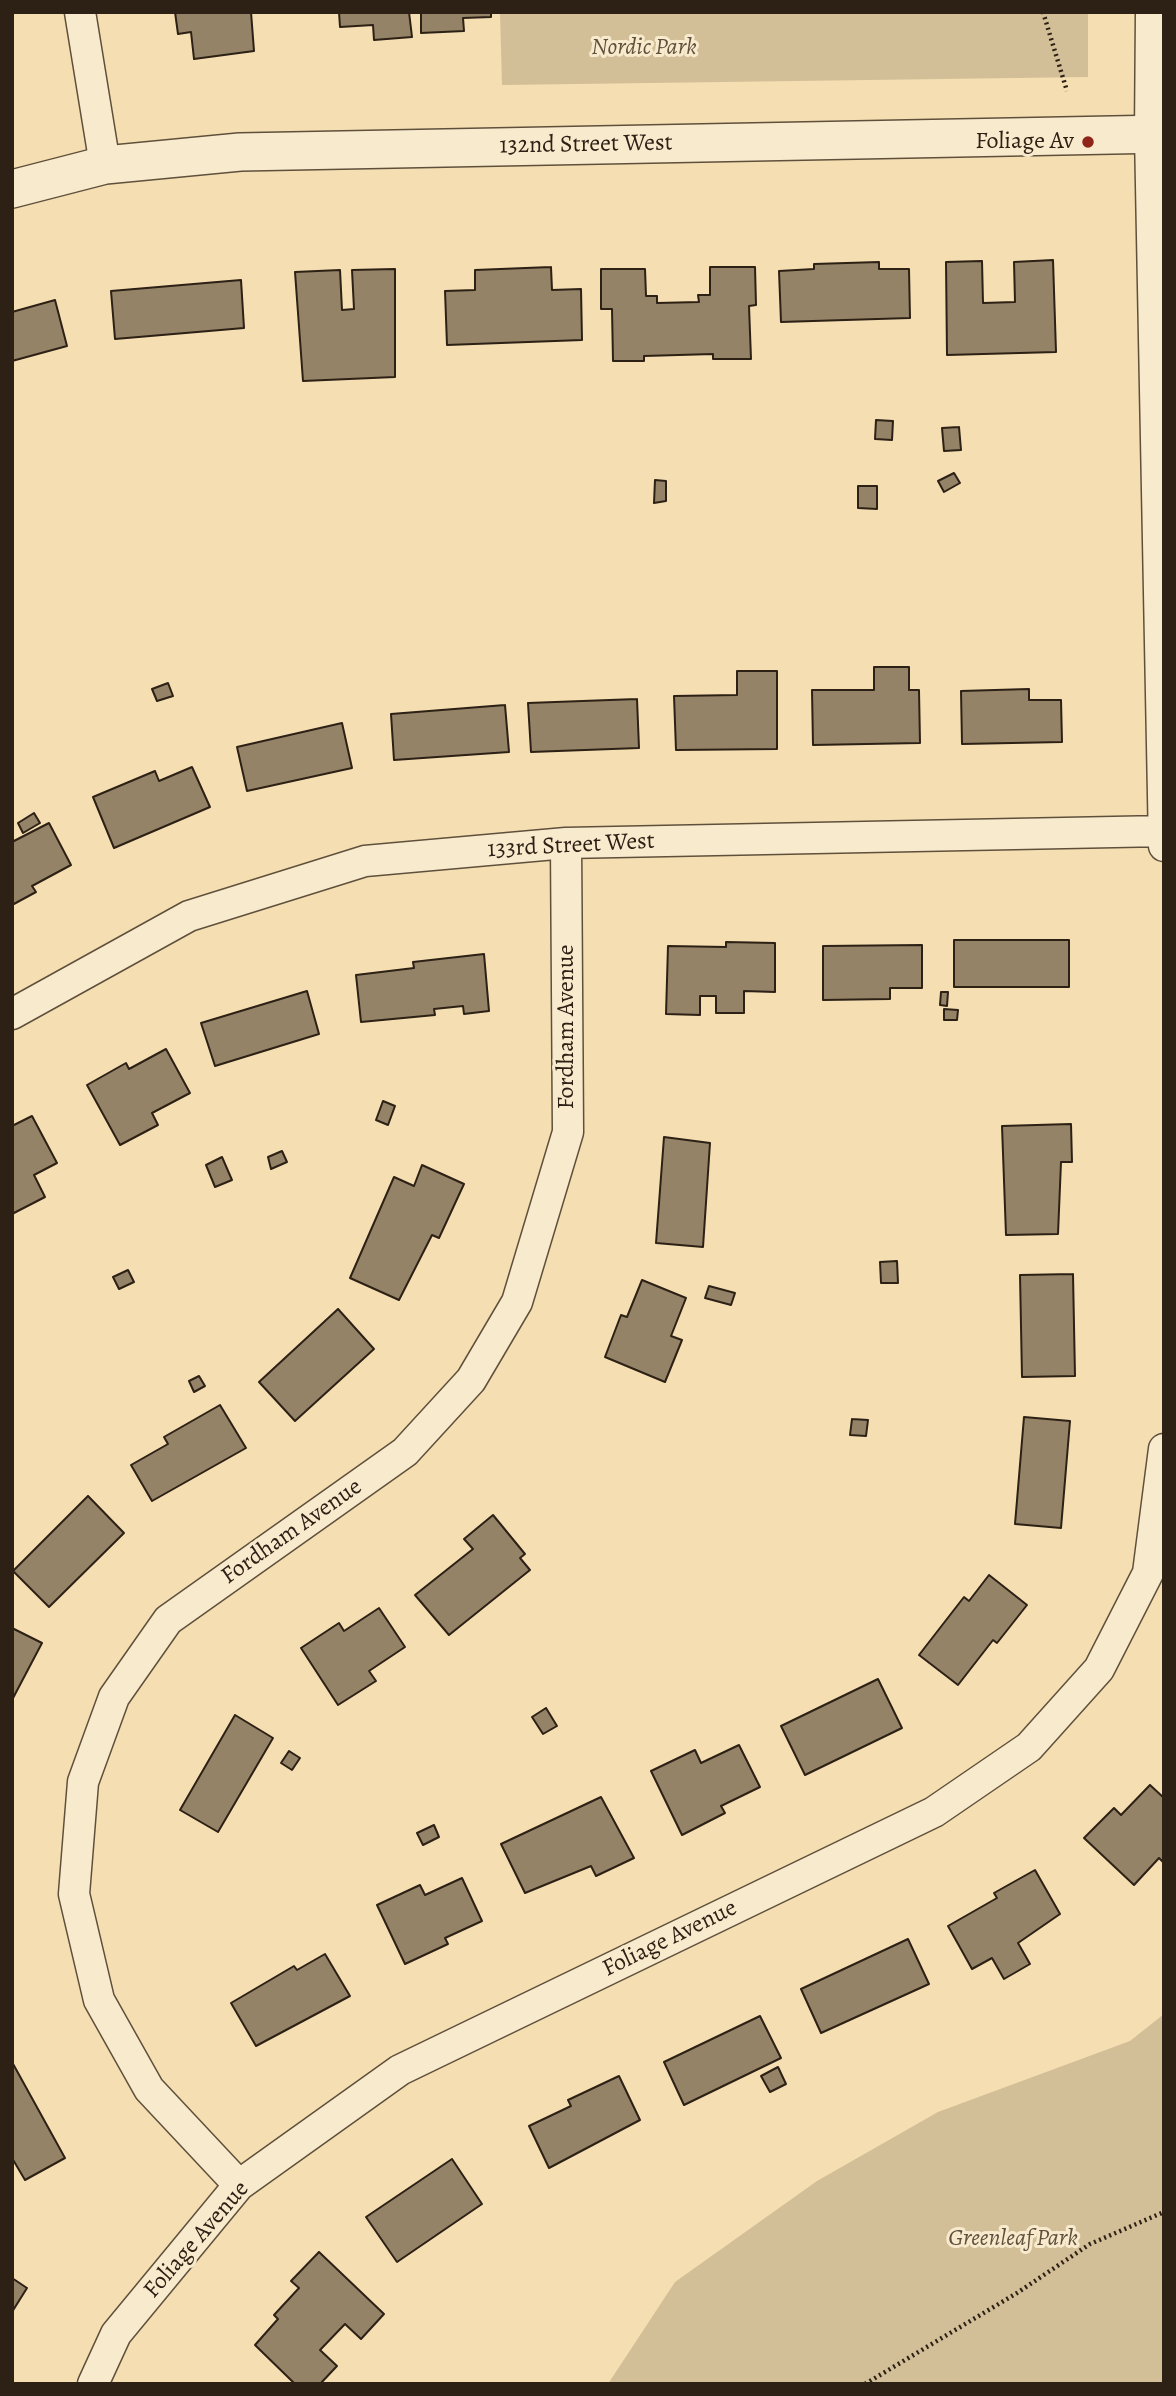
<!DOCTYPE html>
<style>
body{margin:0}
#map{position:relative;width:1176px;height:2396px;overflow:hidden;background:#f4deb2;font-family:Alegreya,serif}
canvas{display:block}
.frame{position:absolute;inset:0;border:14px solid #2d2015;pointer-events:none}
</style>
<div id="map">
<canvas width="1176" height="2396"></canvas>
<div class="frame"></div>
</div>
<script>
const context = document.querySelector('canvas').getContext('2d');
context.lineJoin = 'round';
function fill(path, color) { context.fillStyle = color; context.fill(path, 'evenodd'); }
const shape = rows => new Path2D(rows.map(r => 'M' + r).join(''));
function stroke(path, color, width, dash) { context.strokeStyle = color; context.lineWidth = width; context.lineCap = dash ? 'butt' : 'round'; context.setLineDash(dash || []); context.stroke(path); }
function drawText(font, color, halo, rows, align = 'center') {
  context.font = font + ' Alegreya,serif'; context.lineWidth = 6; context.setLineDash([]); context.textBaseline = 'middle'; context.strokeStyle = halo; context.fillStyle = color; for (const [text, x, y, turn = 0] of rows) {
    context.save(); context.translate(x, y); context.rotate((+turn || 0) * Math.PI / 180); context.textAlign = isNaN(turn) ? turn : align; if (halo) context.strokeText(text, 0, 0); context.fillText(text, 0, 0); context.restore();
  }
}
const green = shape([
 [500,12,1088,12,1088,77,502,85],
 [1164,2014,1164,2384,608,2384,675,2282,817,2181,938,2112,1130,2041]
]);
const building = shape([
 [175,12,251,12,254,51,194,59,191,32,178,34,175,12],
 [339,12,409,12,412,37,374,40,373,25,340,27,339,12],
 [421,12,491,12,491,17,463,18,464,31,421,33,421,12],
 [1053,260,1056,352,947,355,946,262,982,261,983,303,1015,302,1014,262,1053,260],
 [879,262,879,269,909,269,910,318,781,322,779,271,814,269,814,264,879,262],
 [551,267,552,290,581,289,582,340,447,345,445,291,475,290,475,270,551,267],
 [710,267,755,267,756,305,749,306,751,359,713,359,713,354,644,356,644,361,613,361,612,309,601,309,601,269,645,269,646,296,657,296,657,303,699,302,698,295,710,295,710,267],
 [395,269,395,377,303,381,295,272,340,270,342,310,354,309,352,270,395,269],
 [241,280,244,328,115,339,111,291,241,280],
 [55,300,67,346,12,361,12,312,55,300],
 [876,420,893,421,892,440,875,439,876,420],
 [959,427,961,450,944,451,942,428,959,427],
 [954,473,960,483,944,492,938,481,954,473],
 [655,480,666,481,666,501,654,503,655,480],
 [858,486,877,486,877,509,858,508,858,486],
 [874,667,909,667,909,690,919,690,920,743,813,745,812,690,874,690,874,667],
 [737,671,777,671,777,749,676,750,674,696,737,695,737,671],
 [168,683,173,696,157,701,152,689,168,683],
 [1029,689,1029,700,1061,700,1062,742,962,744,961,691,1029,689],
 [637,699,639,748,531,752,528,703,637,699],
 [505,705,509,752,394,760,391,714,505,705],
 [342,723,352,768,247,791,237,747,342,723],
 [192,767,210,807,114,848,93,797,155,771,159,781,192,767],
 [34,813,40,823,23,833,18,823,34,813],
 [49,823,71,865,32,886,36,892,12,905,12,842,49,823],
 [954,940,1069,940,1069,987,954,987,954,940],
 [726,942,775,943,775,992,744,991,744,1013,716,1013,716,996,700,996,700,1015,666,1014,668,946,726,947,726,942],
 [922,945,922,988,890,988,890,999,823,1000,823,946,922,945],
 [484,954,489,1011,464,1014,463,1006,434,1009,435,1015,361,1022,356,975,414,968,413,962,484,954],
 [307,991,319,1034,215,1066,201,1023,307,991],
 [941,992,948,992,947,1006,940,1005,941,992],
 [944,1009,958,1010,957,1020,944,1020,944,1009],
 [166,1049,190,1093,152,1113,158,1125,120,1145,87,1085,126,1063,129,1069,166,1049],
 [383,1101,395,1106,388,1125,376,1120,383,1101],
 [32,1116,57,1163,34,1175,45,1197,12,1214,12,1126,32,1116],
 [1071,1124,1072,1162,1061,1162,1058,1234,1006,1235,1002,1126,1071,1124],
 [664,1137,710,1143,703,1247,656,1243,664,1137],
 [282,1151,287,1162,271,1169,268,1157,282,1151],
 [222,1157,232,1180,215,1187,206,1165,222,1157],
 [422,1165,464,1184,439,1238,432,1235,399,1300,350,1278,394,1177,414,1186,422,1165],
 [897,1261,898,1283,881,1283,880,1262,897,1261],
 [128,1270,134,1282,119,1289,113,1277,128,1270],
 [1073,1274,1075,1376,1022,1377,1020,1275,1073,1274],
 [642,1280,686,1298,671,1336,682,1340,665,1382,605,1357,621,1315,627,1317,642,1280],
 [709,1286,735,1293,731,1305,705,1298,709,1286],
 [338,1309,374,1349,295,1421,259,1382,338,1309],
 [199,1376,205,1386,194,1392,189,1381,199,1376],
 [220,1405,246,1448,152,1501,131,1465,168,1444,164,1437,220,1405],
 [1024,1417,1070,1421,1061,1528,1015,1524,1024,1417],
 [852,1419,868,1420,866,1436,850,1435,852,1419],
 [88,1496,124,1533,49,1607,13,1571,88,1496],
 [493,1515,525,1554,520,1558,530,1570,449,1635,415,1595,473,1549,464,1539,493,1515],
 [989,1575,1027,1605,997,1643,993,1640,958,1685,919,1655,964,1597,969,1601,989,1575],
 [379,1608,405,1647,369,1671,376,1681,338,1705,301,1648,339,1623,344,1631,379,1608],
 [12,1628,42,1643,12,1700,12,1628],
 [878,1679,902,1728,805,1775,781,1726,878,1679],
 [546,1708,557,1726,543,1734,532,1717,546,1708],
 [235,1715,273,1738,218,1832,180,1810,235,1715],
 [739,1745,760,1787,721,1806,725,1813,682,1835,651,1771,695,1750,701,1763,739,1745],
 [289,1751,300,1758,292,1770,281,1763,289,1751],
 [1150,1785,1164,1798,1164,1863,1159,1858,1134,1885,1084,1838,1114,1808,1121,1815,1150,1785],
 [601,1797,634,1858,596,1876,591,1866,525,1893,501,1844,601,1797],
 [434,1825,439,1837,423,1845,417,1833,434,1825],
 [1035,1870,1060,1914,1018,1943,1030,1964,1004,1979,992,1958,972,1969,948,1926,997,1898,994,1893,1035,1870],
 [462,1878,482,1921,445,1938,448,1944,405,1964,377,1905,420,1885,425,1895,462,1878],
 [908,1939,929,1984,821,2033,801,1989,908,1939],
 [325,1954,350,1996,256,2046,231,2003,294,1966,297,1970,325,1954],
 [760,2016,781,2058,684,2105,664,2062,760,2016],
 [12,2062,65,2158,25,2180,12,2158,12,2062],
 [778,2067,786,2084,770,2092,761,2076,778,2067],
 [619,2076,640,2120,549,2168,529,2126,571,2106,568,2100,619,2076],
 [452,2159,482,2204,397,2262,366,2217,452,2159],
 [319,2252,384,2314,361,2339,345,2324,320,2350,337,2366,320,2384,295,2384,255,2345,278,2319,274,2315,299,2288,291,2281,319,2252],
 [12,2278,27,2288,12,2312,12,2278]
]);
const path = shape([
 [1043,12,1067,91],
 [865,2384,1017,2293,1090,2244,1164,2212]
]);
const minor = shape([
 [80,12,105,165],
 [1151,12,1150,134,1164,846],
 [12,1014,189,916,365,861,566,843,1164,831],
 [239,2185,149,2089,99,2000,74,1894,83,1782,114,1697,168,1620,405,1452,471,1380,517,1302,568,1132,566,843],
 [93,2384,116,2334,239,2185,400,2070,934,1812,1029,1747,1099,1669,1148,1573,1164,1449]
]);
const tertiary = shape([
 [12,189,105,165,240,152,1164,134]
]);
const markers = [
 [1088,142,7,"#8f2418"]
];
const parkNames = [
 ["Nordic Park",644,48],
 ["Greenleaf Park",1013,2239]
];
const poiNames = [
 ["Foliage Av",1074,142]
];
const streetNames = [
 ["132nd Street West",586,145,-1],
 ["133rd Street West",571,846,-3],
 ["Fordham Avenue",567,1027,-90],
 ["Fordham Avenue",292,1532,-35],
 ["Foliage Avenue",670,1939,-26],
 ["Foliage Avenue",197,2240,-49]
];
fill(green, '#d2be97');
fill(building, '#948367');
stroke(building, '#2d2015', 2);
stroke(minor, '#5f503c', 33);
stroke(tertiary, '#5f503c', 40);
stroke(path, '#2d2015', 4.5, [2, 3.5]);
stroke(minor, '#f8eacd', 30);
stroke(tertiary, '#f8eacd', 37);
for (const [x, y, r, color] of markers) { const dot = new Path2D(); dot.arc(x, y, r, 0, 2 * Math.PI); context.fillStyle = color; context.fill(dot); stroke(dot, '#f8eacd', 2.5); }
drawText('italic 24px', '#5f4f3c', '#f8eacd', parkNames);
drawText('24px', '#2d2015', '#f8eacd', poiNames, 'right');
drawText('24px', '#2d2015', '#f8eacd', streetNames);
</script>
